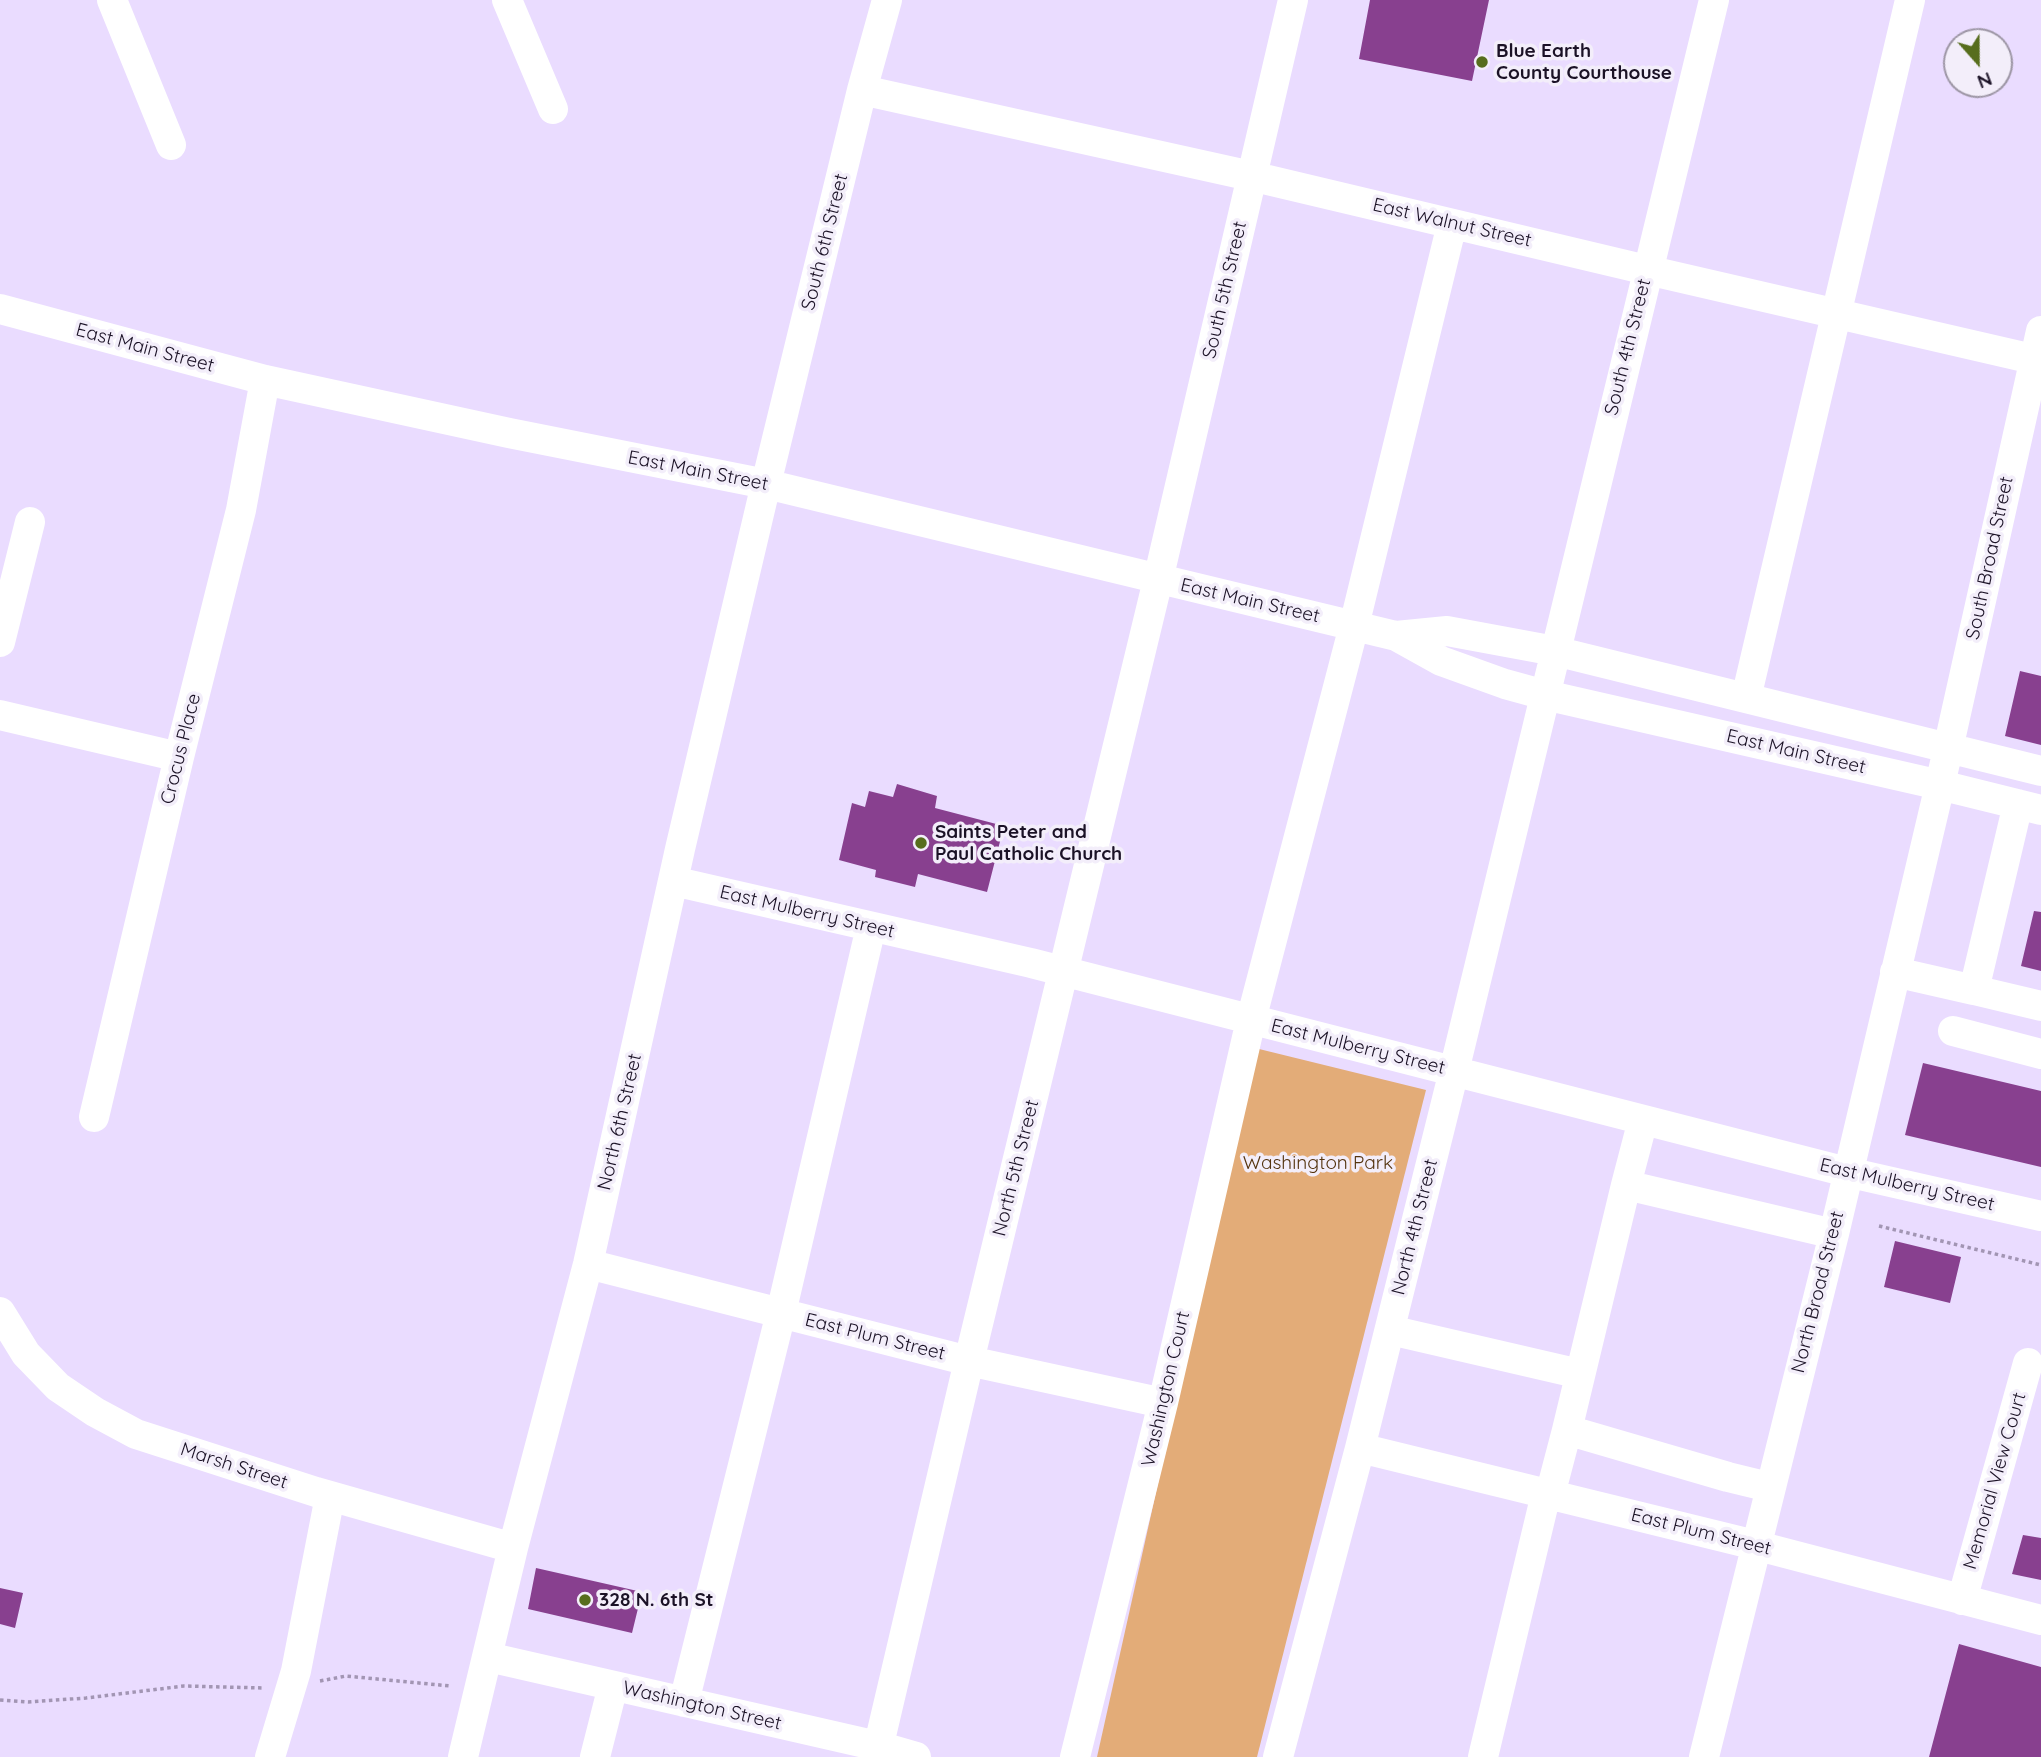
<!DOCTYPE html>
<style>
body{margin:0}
#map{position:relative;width:2041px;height:1757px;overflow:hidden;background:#eadcff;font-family:Quicksand,sans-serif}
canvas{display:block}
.north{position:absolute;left:1943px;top:28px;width:70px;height:70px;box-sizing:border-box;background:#f3eefa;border:2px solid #9d96a5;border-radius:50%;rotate:159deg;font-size:19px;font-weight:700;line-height:28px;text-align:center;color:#1b1226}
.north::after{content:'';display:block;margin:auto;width:24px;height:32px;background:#576d1d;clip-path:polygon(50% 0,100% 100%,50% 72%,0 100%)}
</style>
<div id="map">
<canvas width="2041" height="1757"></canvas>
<div class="north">N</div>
</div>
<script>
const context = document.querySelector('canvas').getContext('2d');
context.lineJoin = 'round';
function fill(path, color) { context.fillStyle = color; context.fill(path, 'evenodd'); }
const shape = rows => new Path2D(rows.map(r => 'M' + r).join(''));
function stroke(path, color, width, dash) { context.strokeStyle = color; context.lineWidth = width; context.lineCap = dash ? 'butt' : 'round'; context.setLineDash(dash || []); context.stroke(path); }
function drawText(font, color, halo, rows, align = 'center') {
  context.font = font + ' Quicksand,sans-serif'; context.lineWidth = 7; context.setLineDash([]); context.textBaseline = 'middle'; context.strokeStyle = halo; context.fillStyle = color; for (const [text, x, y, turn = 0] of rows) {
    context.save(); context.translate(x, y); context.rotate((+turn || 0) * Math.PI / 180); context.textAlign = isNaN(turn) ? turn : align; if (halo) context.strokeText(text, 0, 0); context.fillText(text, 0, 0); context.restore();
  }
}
const green = shape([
 [1255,1048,1426,1090,1257,1757,1097,1757]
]);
const building = shape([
 [1370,0,1489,0,1472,81,1359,59],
 [2020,671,2041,676,2041,745,2005,736],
 [897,784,937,796,935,808,1004,826,987,892,918,874,915,887,875,877,876,870,839,860,852,803,865,807,869,791,893,797],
 [2034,911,2041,912,2041,971,2021,966],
 [1923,1063,2041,1091,2041,1167,1905,1135],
 [1895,1241,1961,1257,1950,1303,1884,1287],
 [2023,1535,2041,1538,2041,1580,2012,1574],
 [536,1568,642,1592,632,1633,528,1609],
 [0,1588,23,1593,15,1628,0,1624],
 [1959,1644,2041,1667,2041,1757,1929,1757]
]);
const path = shape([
 [1879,1226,2041,1265],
 [320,1681,346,1676,450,1686],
 [0,1700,28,1702,86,1698,184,1686,264,1688]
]);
const minor = shape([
 [112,0,171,145],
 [507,0,553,109],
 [862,90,1251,176,1647,270,2041,361],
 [0,309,265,380,509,433,766,484,1396,636,1441,661,1505,684,1545,695,1940,785,2041,810],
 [1396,636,1447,631,1555,651,2041,771],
 [0,642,30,522],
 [1746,698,1910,0],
 [0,715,179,757],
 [2018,804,1974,990,2041,1006],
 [673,881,1031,963,1847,1172,2041,1216],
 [1895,972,1974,990],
 [1953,1031,2041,1054],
 [94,1117,179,757,241,510,265,380],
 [1626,1185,1643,1120],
 [588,1264,969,1361,1163,1403],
 [0,1312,26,1354,58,1387,95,1412,136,1434,316,1492,513,1548],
 [1390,1330,1580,1374],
 [1360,1448,1739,1541,2041,1620],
 [1769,1487,1728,1477,1567,1430,1626,1185,1834,1234],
 [1550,1495,1567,1430],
 [1962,1600,2028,1363],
 [488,1657,878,1746,916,1757],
 [684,1702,781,1313,871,927],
 [270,1757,296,1671,330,1496],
 [463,1757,513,1548,588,1264,680,849,766,484,862,90,887,0],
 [595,1757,613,1686],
 [876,1757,969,1361,1158,580,1293,0],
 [1075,1757,1163,1403,1251,1020,1354,626,1452,224],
 [1278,1757,1360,1448,1454,1071,1714,0],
 [1483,1757,1546,1494],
 [1704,1757,1834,1234,1940,785,2041,331]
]);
const markers = [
 [1482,62,7,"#576d1d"],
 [921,843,7,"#576d1d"],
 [585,1600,7,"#576d1d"]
];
const poiNames = [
 ["Blue Earth",1496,51],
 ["County Courthouse",1496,73],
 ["Saints Peter and",935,832],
 ["Paul Catholic Church",935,854],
 ["328 N. 6th St",599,1600]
];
const streetNames = [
 ["East Walnut Street",1452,223,13],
 ["South 6th Street",825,242,-76],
 ["South 5th Street",1225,290,-77],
 ["South 4th Street",1628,347,-76],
 ["East Main Street",145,348,15],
 ["East Main Street",698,471,11],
 ["South Broad Street",1990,558,-78],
 ["East Main Street",1250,601,13],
 ["Crocus Place",181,749,-76],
 ["East Main Street",1796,752,13],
 ["East Mulberry Street",807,912,13],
 ["East Mulberry Street",1358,1047,14],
 ["North 6th Street",620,1122,-77],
 ["North 5th Street",1016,1168,-76],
 ["East Mulberry Street",1907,1185,13],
 ["North 4th Street",1415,1227,-76],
 ["North Broad Street",1818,1292,-76],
 ["East Plum Street",875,1337,14],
 ["Washington Court",1166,1389,-77],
 ["Marsh Street",234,1466,18],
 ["Memorial View Court",1995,1481,-74],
 ["East Plum Street",1701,1532,14],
 ["Washington Street",702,1706,13]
];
const parkNames = [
 ["Washington Park",1318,1163]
];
fill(green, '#e3ac78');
fill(building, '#88408f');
stroke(path, '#a295b3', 3.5, [3.5, 3.5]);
stroke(minor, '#fff', 30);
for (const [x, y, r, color] of markers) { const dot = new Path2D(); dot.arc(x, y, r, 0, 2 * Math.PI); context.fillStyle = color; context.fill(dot); stroke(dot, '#f3eefa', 2.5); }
drawText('bold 19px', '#1b1226', '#f3eefa', poiNames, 'left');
drawText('19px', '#1b1226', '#f3eefa', streetNames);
drawText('19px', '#54330e', '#f3eefa', parkNames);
</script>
